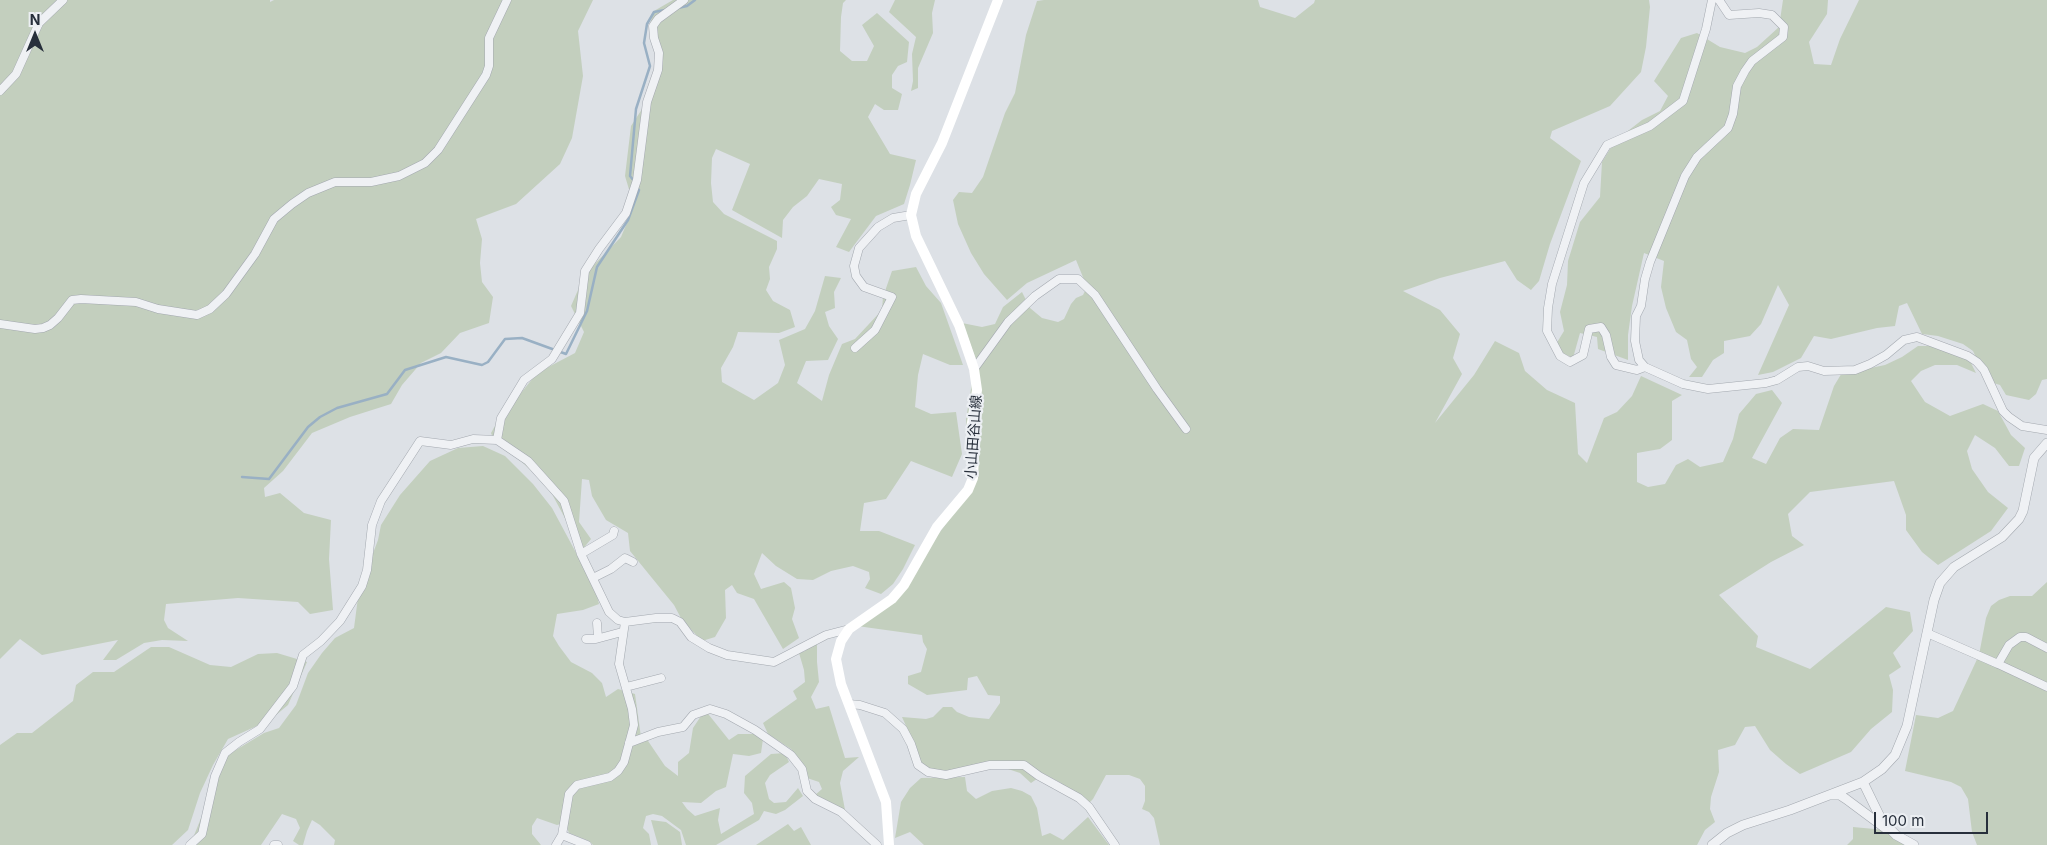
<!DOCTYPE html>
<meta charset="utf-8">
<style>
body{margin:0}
#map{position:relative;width:2047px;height:845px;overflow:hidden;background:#dde1e6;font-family:Inter,sans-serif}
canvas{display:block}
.north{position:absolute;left:10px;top:10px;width:50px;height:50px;-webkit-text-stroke:4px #eceff3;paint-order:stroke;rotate:0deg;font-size:14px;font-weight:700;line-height:20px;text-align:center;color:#272f3b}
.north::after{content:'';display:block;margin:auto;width:18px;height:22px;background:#272f3b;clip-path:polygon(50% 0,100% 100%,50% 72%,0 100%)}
.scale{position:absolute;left:1874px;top:812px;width:114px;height:22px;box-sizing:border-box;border:2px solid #272f3b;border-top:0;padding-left:6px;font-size:15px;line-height:18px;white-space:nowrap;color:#272f3b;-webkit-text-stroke:4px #eceff3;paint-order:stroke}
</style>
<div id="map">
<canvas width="2047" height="845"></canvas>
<div class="north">N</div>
<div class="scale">100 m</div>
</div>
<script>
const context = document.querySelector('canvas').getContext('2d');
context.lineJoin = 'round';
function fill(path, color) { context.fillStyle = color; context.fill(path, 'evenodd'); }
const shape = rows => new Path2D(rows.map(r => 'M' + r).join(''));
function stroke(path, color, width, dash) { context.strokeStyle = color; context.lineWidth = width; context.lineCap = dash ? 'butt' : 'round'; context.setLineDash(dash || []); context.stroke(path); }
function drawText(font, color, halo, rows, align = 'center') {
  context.font = font + ' Inter,"Noto Sans JP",sans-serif'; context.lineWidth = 4.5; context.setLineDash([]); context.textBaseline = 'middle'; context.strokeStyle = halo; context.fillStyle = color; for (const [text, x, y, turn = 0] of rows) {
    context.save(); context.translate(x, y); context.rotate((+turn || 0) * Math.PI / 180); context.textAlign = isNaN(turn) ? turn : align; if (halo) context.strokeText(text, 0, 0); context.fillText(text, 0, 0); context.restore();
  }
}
const green = shape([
 [0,0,270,0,270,2,274,0,593,0,578,31,583,76,572,138,560,164,516,204,476,219,482,239,480,263,482,282,493,297,489,323,460,333,441,353,421,363,402,385,391,404,350,417,312,433,283,471,264,488,265,497,280,493,304,513,331,520,329,559,333,610,310,614,298,602,238,598,166,604,164,620,168,628,188,641,162,640,144,643,116,660,103,660,118,640,42,655,20,639,0,659],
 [673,0,846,0,843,3,841,17,840,51,852,61,867,61,874,46,862,25,877,13,909,42,907,62,898,66,892,75,892,88,902,94,898,110,884,110,875,104,868,117,890,154,916,160,910,185,904,204,876,216,849,252,836,247,851,219,836,215,831,207,840,200,842,184,819,179,807,196,793,207,783,220,782,238,732,210,750,164,716,149,712,158,711,183,713,202,724,214,777,241,777,249,769,267,770,279,766,290,773,301,790,310,795,327,779,333,738,332,733,347,721,368,722,382,754,400,778,383,785,365,779,340,805,329,815,311,825,276,841,278,834,292,835,308,825,312,829,326,838,339,828,360,806,361,797,383,822,401,829,375,842,344,855,339,882,310,883,297,892,271,916,267,926,286,941,303,963,365,950,365,923,354,918,375,915,407,931,414,956,412,962,454,952,477,911,461,886,499,864,503,860,531,879,531,915,545,903,569,893,584,881,594,865,588,870,579,869,572,853,566,831,571,813,580,797,579,776,566,762,553,754,574,761,589,784,582,791,588,795,608,792,619,799,638,783,649,754,599,737,593,732,585,725,590,726,618,715,637,702,641,682,620,674,605,630,551,628,533,606,520,592,496,589,480,582,479,579,522,591,539,582,550,552,494,538,477,510,451,493,438,491,433,504,410,517,398,537,373,575,353,584,332,571,306,585,274,621,237,634,206,625,176,631,126,646,103,658,64,650,23,654,11],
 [895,0,935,0,932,13,933,33,918,68,918,88,911,91,913,81,912,54,916,37,889,12],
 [1044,0,1258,0,1260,7,1295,18,1314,3,1315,0,1649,0,1650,7,1646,47,1641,72,1610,106,1552,131,1550,138,1581,161,1550,244,1539,281,1531,290,1517,280,1505,261,1440,278,1403,291,1440,310,1460,334,1453,358,1462,374,1435,423,1474,375,1495,341,1519,353,1525,371,1547,390,1575,403,1578,454,1587,463,1604,418,1617,412,1632,396,1641,376,1682,395,1672,401,1672,440,1660,449,1637,453,1637,482,1648,487,1665,484,1676,465,1688,459,1700,467,1723,462,1733,439,1739,414,1756,394,1772,390,1782,403,1752,458,1766,464,1780,438,1793,429,1819,430,1834,386,1843,371,1861,370,1885,365,1902,357,1918,346,1931,346,1969,359,1976,373,1957,365,1935,365,1921,371,1911,381,1925,402,1950,416,1983,404,1998,411,2011,435,2025,448,2019,466,2009,466,1995,448,1975,435,1967,451,1972,469,1988,492,2008,508,1991,531,1938,565,1922,552,1906,530,1906,515,1894,481,1810,492,1788,514,1792,536,1804,545,1771,562,1719,595,1758,636,1756,647,1810,669,1886,607,1910,612,1913,631,1893,653,1901,667,1889,675,1893,690,1892,712,1871,729,1851,752,1800,774,1786,764,1770,750,1755,726,1745,727,1735,745,1718,750,1719,772,1711,797,1710,809,1715,822,1705,830,1697,845,1160,845,1154,818,1149,812,1142,809,1145,801,1145,786,1140,779,1129,775,1106,775,1093,799,1084,808,1061,783,1044,774,1031,783,1020,773,1005,768,974,768,943,771,928,768,919,762,915,746,902,717,926,719,933,717,943,707,952,707,957,712,969,717,989,719,1000,703,1000,696,988,695,977,676,968,678,967,690,927,695,908,684,908,676,921,672,927,649,923,642,922,635,857,626,900,586,971,490,966,419,976,359,962,323,982,327,995,324,1003,307,1022,292,1030,308,1042,318,1058,322,1064,319,1071,304,1076,298,1083,295,1087,287,1076,260,1027,283,1007,300,984,274,971,253,958,224,953,200,959,192,972,193,983,177,1005,113,1015,93,1026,35,1037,1],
 [1783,0,1828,0,1827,14,1809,42,1814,64,1831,65,1840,39,1859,0,2047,0,2047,379,2042,380,2036,394,2029,400,2006,395,2000,385,1987,381,1973,351,1963,344,1938,336,1922,334,1907,303,1899,306,1895,326,1877,328,1831,339,1814,336,1801,358,1773,372,1758,375,1789,305,1778,285,1761,324,1750,336,1724,341,1724,353,1713,360,1702,377,1689,377,1697,367,1691,359,1687,340,1676,332,1666,308,1661,287,1664,261,1644,253,1632,306,1628,335,1628,360,1598,349,1597,337,1580,333,1573,358,1553,349,1564,331,1560,312,1567,285,1568,261,1580,222,1600,197,1602,162,1615,141,1642,120,1660,111,1668,96,1654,81,1681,38,1697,33,1720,47,1745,53,1757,47,1779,27],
 [483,446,505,456,533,484,552,508,595,588,599,604,583,610,557,614,553,636,559,646,571,662,592,673,602,683,606,697,618,689,635,694,641,737,646,738,665,766,678,776,678,762,689,753,693,728,705,710,729,740,738,734,754,734,763,739,761,753,749,756,733,754,726,787,716,791,701,803,682,802,687,809,695,816,720,808,718,820,721,834,754,814,752,803,744,793,745,776,771,754,785,753,789,762,770,775,765,783,769,799,774,803,786,802,798,788,803,796,785,810,776,814,764,811,759,820,716,845,686,845,681,830,662,816,653,814,646,816,643,828,649,834,651,845,593,845,589,841,569,833,565,823,557,825,537,818,532,826,532,834,541,845,334,845,335,840,320,825,312,820,307,831,303,845,299,845,293,841,300,828,296,819,282,814,261,845,186,845,193,838,226,756,264,733,279,728,296,705,308,673,322,653,335,638,354,628,359,590,378,540,381,525,400,495,430,461,458,448],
 [2047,582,2047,845,1977,845,1972,832,1968,799,1961,787,1951,782,1905,771,1916,715,1938,718,1953,711,1979,655,1986,618,1991,606,1999,600,2010,596,2032,596],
 [817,639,817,662,819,682,811,697,816,709,829,706,845,758,859,757,843,771,840,783,845,810,815,795,822,789,819,782,807,778,805,767,791,749,768,734,763,723,797,699,793,691,805,682,804,670,799,653,805,651],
 [151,647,169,647,210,665,231,667,258,654,277,653,307,662,288,705,270,720,228,739,213,765,200,793,188,830,172,845,0,845,0,745,17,733,32,733,73,701,76,685,93,672,114,672],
 [965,777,967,791,976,799,992,791,1011,788,1022,791,1031,796,1037,808,1042,836,1050,833,1063,840,1088,817,1109,845,924,845,910,832,895,838,901,802,910,788,921,778],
 [651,820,666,822,680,832,682,845,658,845],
 [788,824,794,831,801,827,811,845,756,845],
 [1853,827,1885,830,1907,845,1847,845,1853,839]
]);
const stream = shape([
 [678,8,687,6,695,0],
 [634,181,630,176,636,109,650,66,644,43,647,24,654,12,665,10],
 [242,477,269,479,308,427,320,417,337,408,387,394,405,370,446,357,482,365,488,362,505,339,522,338,566,354,587,311,597,267,628,220,639,190,636,186]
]);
const minor = shape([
 [1719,0,1729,15,1759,13,1772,15,1784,27,1783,37,1752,61,1745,71,1737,86,1733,114,1728,128,1697,157,1685,176,1650,262,1645,279,1641,306,1636,316,1635,341,1639,360,1645,367,1683,384,1708,389,1766,383,1777,380,1798,367,1808,366,1824,371,1855,370,1870,364,1886,355,1904,340,1917,337,1968,356,1977,362,1984,370,2003,411,2009,417,2022,426,2047,430],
 [0,91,16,74,39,23,63,0],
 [0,324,35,329,43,328,50,325,58,318,72,300,81,299,136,302,158,309,197,315,210,309,226,294,255,254,274,219,292,204,308,193,335,182,371,182,399,176,425,163,438,150,486,75,489,66,489,38,507,0],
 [855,348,875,330,892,297,864,287,856,276,854,266,859,248,878,227,893,218,911,215],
 [1645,367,1637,370,1616,365,1611,357,1606,335,1601,327,1589,329,1583,355,1570,362,1560,356,1547,331,1548,308,1552,284,1584,183,1607,145,1650,126,1683,101,1706,29,1712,0],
 [974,369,1008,322,1035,296,1059,279,1078,279,1095,295,1157,389,1186,429],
 [497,440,501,418,524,380,552,359,580,313,585,271,599,249,626,213,637,180,647,102,658,70,659,53,654,38,653,26,658,19,684,0],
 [581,554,613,535,614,531],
 [593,578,611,569,625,558,633,562],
 [597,623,598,638],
 [1927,633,1998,664,2047,687],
 [586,639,596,639,622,632],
 [1998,664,2009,645,2020,637,2026,637,2047,648],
 [626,687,661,678],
 [849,704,860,705,885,713,903,729,911,744,918,765,928,772,946,775,990,765,1024,765,1039,776,1079,798,1089,807,1115,845],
 [629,743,658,732,683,727,693,715,710,709,726,714,755,730,791,755,802,769,807,791,815,799,841,812,877,845],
 [562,835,587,845],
 [190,845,202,834,215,776,225,753,239,742,260,729,293,686,303,655,321,641,340,621,362,586,367,570,372,525,381,501,420,441,451,445,473,439,497,440,528,461,564,501,581,554,609,612,618,620,625,622,656,618,672,618,680,622,691,637,709,648,727,655,774,662,826,635,849,629],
 [274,845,278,845],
 [556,845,562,835,569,794,577,785,610,777,618,771,624,762,634,725,632,709,619,664,625,622]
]);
const tertiary = shape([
 [1863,782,1882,821,1896,835,1914,845],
 [1831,795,1840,795,1846,799,1885,828],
 [1712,845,1727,833,1743,825,1790,810,1863,782,1882,769,1895,755,1907,726,1934,600,1940,583,1954,567,2002,537,2019,519,2023,511,2034,458,2047,443]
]);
const secondary = shape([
 [889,845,886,802,841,684,836,659,841,641,849,629,892,599,904,585,937,527,968,490,973,478,974,457,971,429,977,390,974,369,959,325,916,236,911,215,916,194,942,143,998,0]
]);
const streetNames = [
 ["小山田谷山線",974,437,-86]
];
fill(green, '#c3cfbe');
stroke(stream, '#99b0c4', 2.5);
stroke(minor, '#a3a8af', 9);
stroke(tertiary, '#a3a8af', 10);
stroke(minor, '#eff1f4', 8);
stroke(tertiary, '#eff1f4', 9);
stroke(secondary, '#fff', 10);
drawText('14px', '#272f3b', '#eceff3', streetNames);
</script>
